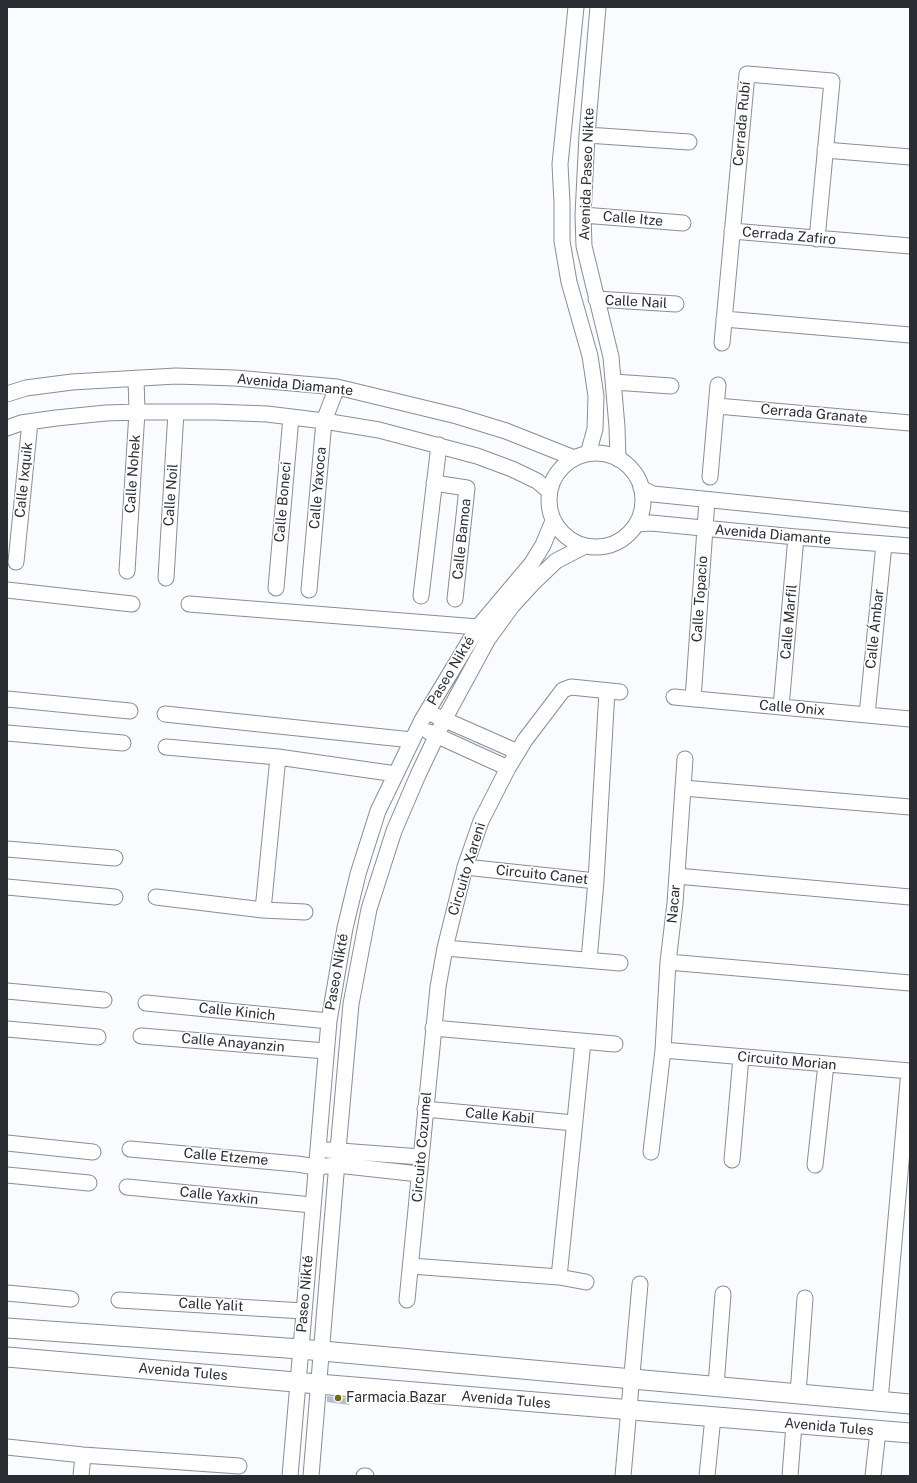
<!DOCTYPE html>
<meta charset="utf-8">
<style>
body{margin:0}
#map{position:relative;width:917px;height:1483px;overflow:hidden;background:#fafbfe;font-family:"Public Sans",sans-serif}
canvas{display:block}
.frame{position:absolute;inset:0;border:8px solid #2a2d31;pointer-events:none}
</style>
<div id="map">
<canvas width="917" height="1483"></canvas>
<div class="frame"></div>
</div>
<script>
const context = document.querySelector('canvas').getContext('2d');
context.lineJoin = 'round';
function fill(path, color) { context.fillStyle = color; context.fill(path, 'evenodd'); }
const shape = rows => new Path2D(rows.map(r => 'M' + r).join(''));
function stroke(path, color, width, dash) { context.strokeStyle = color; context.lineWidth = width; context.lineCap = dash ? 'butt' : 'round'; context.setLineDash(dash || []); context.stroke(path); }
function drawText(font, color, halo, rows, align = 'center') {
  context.font = font + ' "Public Sans",sans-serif'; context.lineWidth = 3; context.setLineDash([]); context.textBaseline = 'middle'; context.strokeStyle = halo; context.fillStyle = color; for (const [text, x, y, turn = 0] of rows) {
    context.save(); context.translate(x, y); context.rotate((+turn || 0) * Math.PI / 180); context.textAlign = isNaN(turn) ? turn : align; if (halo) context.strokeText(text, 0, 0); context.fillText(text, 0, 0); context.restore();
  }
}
const building = shape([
 [327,1396,350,1398,349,1405,327,1402]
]);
const minor = shape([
 [576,7,560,164,562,203,562,241,569,282,590,356,596,396,595,429,588,454],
 [598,7,587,135,583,215,584,246,611,357,617,427,618,459],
 [587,135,689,142],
 [825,150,910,157],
 [583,215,683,223],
 [732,231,910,246],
 [596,299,676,304],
 [724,319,910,335],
 [722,343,747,74,832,81,817,239],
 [614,382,671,386],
 [7,394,26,388,72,382,176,376,235,378,337,387,457,416,506,431,574,458],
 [717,406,910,423],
 [7,428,21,423,56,418,106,413,137,412,214,412,267,414,324,421,379,430,477,456,512,469,537,481,549,491],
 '549 500a47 47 0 1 1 94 0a47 47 0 1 1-94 0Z',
 [710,477,718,385],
 [434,483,467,488,455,599],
 [641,488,653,494,910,520],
 [637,524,651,523,796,537,910,546],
 [16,562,30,422],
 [127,571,137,412,136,378],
 [166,578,176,412],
 [276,588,291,417],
 [7,590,132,604],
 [309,590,324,421,337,387],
 [421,596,439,445],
 [189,604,478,627],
 [674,697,910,719],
 [7,699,130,711],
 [693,699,707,500],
 [781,707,796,537],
 [165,714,412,740],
 [434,715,518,752],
 [867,715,884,544],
 [429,732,508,768],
 [7,733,123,743],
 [166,747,278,757,396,774],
 [683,788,910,807],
 [7,849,115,858],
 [465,867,596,881],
 [677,876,910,897],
 [7,887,115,897],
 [156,897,263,910,305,912],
 [263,910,278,757],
 [445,948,620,963],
 [589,960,596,881,607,691],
 [668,962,910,983],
 [7,991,104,1000],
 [146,1003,329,1021],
 [433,1028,615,1044],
 [7,1029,98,1037],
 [141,1036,326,1051],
 [663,1050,910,1071],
 [425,1109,574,1123],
 [7,1143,93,1152],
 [130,1149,297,1164,316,1167,337,1165,419,1174],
 [327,1150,421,1157],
 [651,1152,663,1050,668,962,675,903,685,759],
 [732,1160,741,1057],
 [815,1165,826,1064],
 [7,1175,89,1183],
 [127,1187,312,1205],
 [411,1266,559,1277,586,1282],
 [559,1277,583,1042],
 [7,1293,71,1299],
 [119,1300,304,1311],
 [407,1300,438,987,445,948,465,867,481,821,508,768,525,740,563,690,571,687,620,692],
 [716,1386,723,1294],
 [798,1394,805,1298],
 [880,1401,909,1071],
 [7,1447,83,1455,239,1466],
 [81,1476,83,1455],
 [290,1476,329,1021,345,928,358,874,378,811,422,720,478,627,532,563,543,545,553,521],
 [311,1476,338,1150,351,1004,369,909,394,831,418,775,444,720,488,639,512,606,535,581,556,561,585,546],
 [364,1476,366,1476],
 [623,1476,640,1284],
 [707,1476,713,1417],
 [790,1476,794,1424],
 [873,1476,878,1431]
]);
const major = shape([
 [7,1328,300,1349,910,1404],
 [7,1357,318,1384,910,1433]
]);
const markers = [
 [338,1398,4,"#6c6e10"]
];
const streetNames = [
 ["Cerrada Rubí",742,124,-85],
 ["Avenida Paseo Nikte",587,174,-88],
 ["Calle Itze",633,219,5],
 ["Cerrada Zafiro",789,236,5],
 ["Calle Nail",636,302,3],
 ["Avenida Diamante",295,385,6],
 ["Cerrada Granate",814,414,5],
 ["Calle Nohek",133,474,-86],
 ["Calle Ixquik",24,480,-84],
 ["Calle Yaxoca",318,488,-85],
 ["Calle Noil",171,495,-86],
 ["Calle Boneci",283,502,-85],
 ["Avenida Diamante",773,535,5],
 ["Calle Bamoa",462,539,-84],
 ["Calle Topacio",700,599,-86],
 ["Calle Marfil",789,622,-85],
 ["Calle Ámbar",875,629,-84],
 ["Paseo Nikté",451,671,-59],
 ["Calle Onix",792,708,5],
 ["Circuito Xareni",467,869,-73],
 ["Circuito Canet",542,875,6],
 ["Nacar",674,904,-85],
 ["Paseo Nikté",337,972,-80],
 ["Calle Kinich",237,1012,6],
 ["Calle Anayanzin",233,1043,5],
 ["Circuito Morian",787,1061,5],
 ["Calle Kabil",500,1116,5],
 ["Circuito Cozumel",422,1147,-85],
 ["Calle Etzeme",226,1157,5],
 ["Calle Yaxkin",219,1196,6],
 ["Paseo Nikté",305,1294,-85],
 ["Calle Yalit",211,1305,3],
 ["Avenida Tules",183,1372,5],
 ["Avenida Tules",506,1400,5],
 ["Avenida Tules",829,1427,5]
];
const poiNames = [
 ["Farmacia Bazar",346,1398]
];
fill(building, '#b7bfcc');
stroke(minor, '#868e9a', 17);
stroke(major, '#868e9a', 21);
stroke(minor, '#fff', 15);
stroke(major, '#fff', 19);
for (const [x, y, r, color] of markers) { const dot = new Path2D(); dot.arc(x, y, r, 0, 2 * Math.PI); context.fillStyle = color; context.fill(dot); stroke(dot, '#fff', 1.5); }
drawText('14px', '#2a2d31', '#fff', streetNames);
drawText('14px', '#2a2d31', '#fff', poiNames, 'left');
</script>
